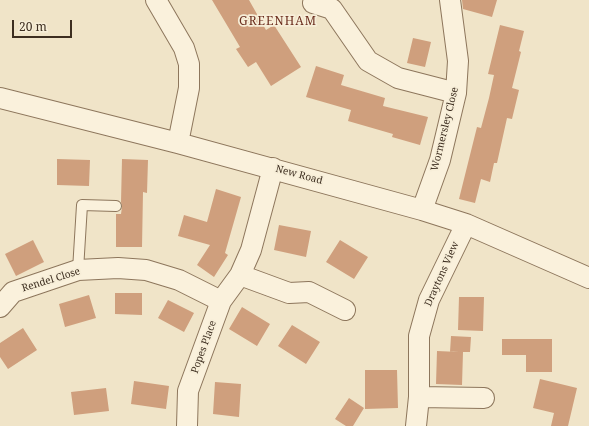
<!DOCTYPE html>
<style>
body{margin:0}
#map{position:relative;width:589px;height:426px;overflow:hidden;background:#f0e4c8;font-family:"Noto Serif",serif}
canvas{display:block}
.scale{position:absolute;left:12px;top:20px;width:60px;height:18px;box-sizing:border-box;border:2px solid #3d2e20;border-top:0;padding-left:5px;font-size:12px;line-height:14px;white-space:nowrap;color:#3d2e20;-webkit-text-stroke:3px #f7eed8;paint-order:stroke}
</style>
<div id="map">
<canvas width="589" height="426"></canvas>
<div class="scale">20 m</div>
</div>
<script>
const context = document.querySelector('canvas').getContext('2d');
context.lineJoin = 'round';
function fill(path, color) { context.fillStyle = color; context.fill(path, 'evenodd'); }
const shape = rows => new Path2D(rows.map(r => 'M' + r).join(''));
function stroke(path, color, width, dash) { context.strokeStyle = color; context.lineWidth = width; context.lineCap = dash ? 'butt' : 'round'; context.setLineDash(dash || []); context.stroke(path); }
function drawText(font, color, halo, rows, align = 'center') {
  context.font = font + ' "Noto Serif",serif'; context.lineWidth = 3.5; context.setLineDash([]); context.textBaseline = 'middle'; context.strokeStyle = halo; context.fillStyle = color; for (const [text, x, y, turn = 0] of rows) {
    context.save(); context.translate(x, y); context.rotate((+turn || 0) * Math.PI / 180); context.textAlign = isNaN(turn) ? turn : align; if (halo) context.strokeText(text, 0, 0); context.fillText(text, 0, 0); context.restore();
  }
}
const building = shape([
 [212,0,249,0,266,30,274,25,301,67,271,86,256,62,248,67,236,49,240,47],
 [462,0,497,0,492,17,463,9],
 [500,25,524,31,519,51,521,52,512,88,519,90,512,119,507,118,497,163,494,163,490,182,481,179,475,203,459,199,477,127,481,128,489,98,494,75,488,74],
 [413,38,431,42,425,67,407,63],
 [316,66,344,75,341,85,385,98,383,106,428,117,420,145,392,137,393,134,348,121,351,110,306,97],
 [57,159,90,160,89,186,57,185],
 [122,159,148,160,147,193,143,192,142,247,116,247,116,214,121,214,122,207,121,202],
 [216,189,241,197,225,253,228,255,214,277,197,265,210,245,178,236,184,215,207,222],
 [279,225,311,231,306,257,274,250],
 [33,240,44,262,16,276,5,254],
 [340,240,368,257,354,279,326,262],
 [115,293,142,293,142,315,115,314],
 [89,295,96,318,65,327,59,304],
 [459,297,484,297,483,331,458,330],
 [168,300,194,313,184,332,158,318],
 [242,307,270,324,257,346,229,329],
 [292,325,320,342,306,364,278,346],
 [23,328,37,350,8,369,0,357,0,343],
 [451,336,471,337,470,352,463,352,462,385,436,384,437,351,459,352,450,352],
 [502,339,552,339,552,372,526,372,526,355,502,355],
 [365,370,397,370,398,408,365,409],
 [540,379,577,388,568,426,551,426,554,413,533,408],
 [134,381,169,386,166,409,131,404],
 [215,382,241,384,239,417,213,414],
 [106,388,109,411,74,415,71,392],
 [349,398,364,408,353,426,346,426,335,419]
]);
const service = shape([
 [78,270,82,205,116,206]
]);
const minor = shape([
 [156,0,184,48,189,64,189,88,178,143],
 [313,3,332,9,368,61,398,78,456,93],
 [0,98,178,143,422,210,466,224,589,278],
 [422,210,440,160,456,93,458,61,450,0],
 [240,275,289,293,309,292,345,310],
 [0,307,13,292,78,270,118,268,146,270,179,280,221,301],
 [419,397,484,398],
 [187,426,188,391,221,301,240,275,251,250,273,168],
 [416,426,419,397,419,336,429,300,466,224]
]);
const streetNames = [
 ["Wormersley Close",445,129,-76],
 ["New Road",299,175,15],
 ["Draytons View",442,274,-66],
 ["Rendel Close",51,280,-17],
 ["Popes Place",204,347,-70]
];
const quarterNames = [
 ["GREENHAM",278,22]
];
fill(building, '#cf9f7d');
stroke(service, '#8d765c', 12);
stroke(minor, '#8d765c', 22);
stroke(service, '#faf1dc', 10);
stroke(minor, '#faf1dc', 20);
drawText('10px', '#3d2e20', '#f7eed8', streetNames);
context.letterSpacing = '1px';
drawText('12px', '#6b2e1e', '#f7eed8', quarterNames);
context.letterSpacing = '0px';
</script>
